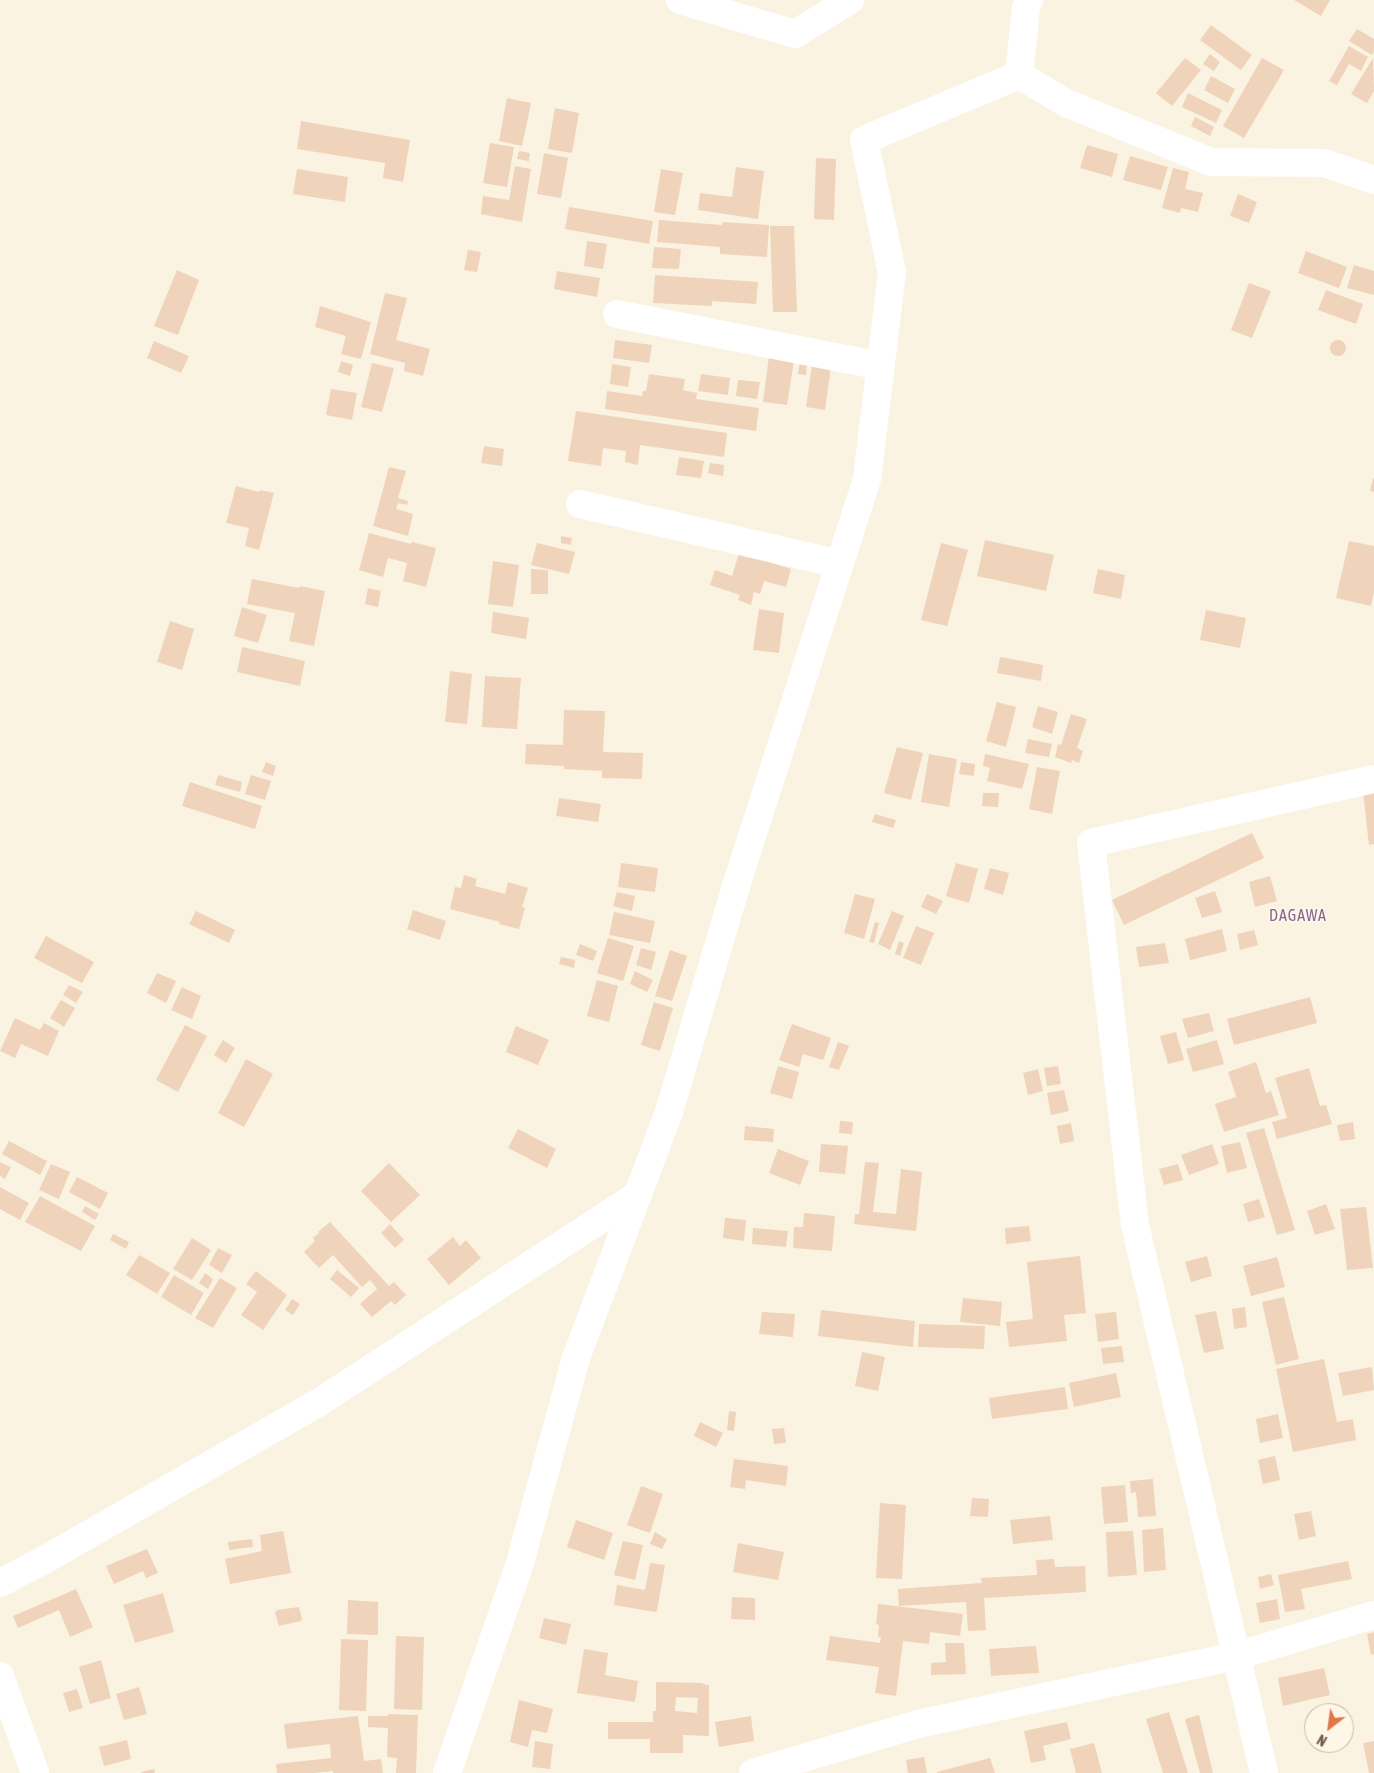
<!DOCTYPE html>
<style>
body{margin:0}
#map{position:relative;width:1374px;height:1773px;overflow:hidden;background:#fbf3e1;font-family:"Asap Condensed",sans-serif}
canvas{display:block}
.north{position:absolute;left:1304px;top:1703px;width:50px;height:50px;box-sizing:border-box;background:#fef7e7;border:1px solid #c6b8a8;border-radius:50%;rotate:210deg;font-size:14px;font-weight:700;line-height:20px;text-align:center;color:#715a4a}
.north::after{content:'';display:block;margin:auto;width:18px;height:22px;background:#e0764b;clip-path:polygon(50% 0,100% 100%,50% 72%,0 100%)}
</style>
<div id="map">
<canvas width="1374" height="1773"></canvas>
<div class="north">N</div>
</div>
<script>
const context = document.querySelector('canvas').getContext('2d');
context.lineJoin = 'round';
function fill(path, color) { context.fillStyle = color; context.fill(path, 'evenodd'); }
const shape = rows => new Path2D(rows.map(r => 'M' + r).join(''));
function stroke(path, color, width, dash) { context.strokeStyle = color; context.lineWidth = width; context.lineCap = dash ? 'butt' : 'round'; context.setLineDash(dash || []); context.stroke(path); }
function drawText(font, color, halo, rows, align = 'center') {
  context.font = font + ' "Asap Condensed",sans-serif'; context.lineWidth = 4; context.setLineDash([]); context.textBaseline = 'middle'; context.strokeStyle = halo; context.fillStyle = color; for (const [text, x, y, turn = 0] of rows) {
    context.save(); context.translate(x, y); context.rotate((+turn || 0) * Math.PI / 180); context.textAlign = isNaN(turn) ? turn : align; if (halo) context.strokeText(text, 0, 0); context.fillText(text, 0, 0); context.restore();
  }
}
const building = shape([
 [1294,0,1330,0,1321,16],
 [1211,25,1252,55,1241,70,1200,40],
 [1357,29,1374,39,1374,52,1372,55,1349,41],
 [1349,46,1368,57,1361,71,1349,64,1337,85,1329,81],
 [1210,54,1220,62,1214,71,1203,64],
 [1185,58,1201,70,1172,106,1156,93],
 [1262,58,1284,70,1244,138,1223,126],
 [1373,58,1374,91,1367,103,1351,94],
 [1211,76,1235,89,1228,103,1204,90],
 [1188,93,1222,110,1216,123,1182,107],
 [507,98,531,103,522,146,499,141],
 [555,108,579,113,572,153,548,149],
 [1195,117,1214,127,1210,136,1191,126],
 [301,121,410,140,403,182,383,178,385,163,297,149],
 [490,143,514,147,507,187,483,183],
 [1087,145,1118,154,1112,177,1080,168],
 [519,151,530,153,529,161,517,159],
 [544,153,568,158,561,198,537,194],
 [1130,156,1168,167,1161,190,1123,180],
 [816,158,836,159,834,220,814,219],
 [515,166,531,169,522,222,481,214,483,196,509,200],
 [736,167,764,171,758,219,698,210,700,193,732,197],
 [1173,168,1189,172,1185,189,1203,193,1198,212,1181,208,1180,213,1162,208],
 [297,169,348,177,345,202,293,194],
 [661,169,683,173,675,215,654,212],
 [1238,194,1257,202,1249,223,1230,216],
 [569,207,653,221,649,244,565,229],
 [659,220,722,225,723,222,769,225,767,257,720,254,720,247,657,242],
 [770,226,794,226,797,312,773,312],
 [587,241,607,244,603,269,584,266],
 [654,247,681,249,679,269,652,268],
 [468,250,481,252,477,272,464,270],
 [1306,251,1347,267,1339,288,1298,273],
 [1354,265,1374,271,1374,295,1347,288],
 [177,270,199,280,178,335,154,326],
 [557,271,600,278,597,297,554,289],
 [655,275,758,282,756,304,712,301,712,306,653,303],
 [1249,283,1271,291,1252,338,1231,330],
 [1326,290,1363,304,1356,324,1318,310],
 [385,293,407,298,396,340,430,349,423,376,404,371,405,363,370,354],
 [320,306,371,322,361,359,341,354,346,336,315,327],
 '1330 348a8 8 0 1 1 16 0a8 8 0 1 1-16 0Z',
 [615,340,652,345,649,363,613,358],
 [154,341,189,356,181,373,147,358],
 [769,356,794,360,787,405,763,402],
 [800,360,807,361,806,375,798,374],
 [341,361,353,365,350,376,338,372],
 [372,363,394,368,382,412,361,407],
 [612,364,631,367,628,387,610,384],
 [812,364,831,367,825,410,806,407],
 [649,374,685,379,683,390,697,393,696,399,759,408,756,431,605,409,607,391,642,396,643,391,646,391],
 [701,374,730,378,728,395,698,391],
 [738,380,760,382,757,399,736,396],
 [331,389,357,393,352,420,326,415],
 [576,411,727,433,724,457,640,445,638,465,625,462,626,451,603,448,601,466,568,461],
 [484,446,504,449,502,466,481,463],
 [679,457,704,461,701,478,676,475],
 [710,463,724,465,723,476,708,473],
 [389,467,406,471,398,498,408,501,407,505,398,503,396,509,413,514,408,536,373,526],
 [1373,478,1374,478,1374,492,1370,491],
 [236,486,259,492,260,490,274,493,259,550,245,546,249,528,226,523],
 [369,533,411,544,412,542,436,548,426,587,403,581,407,563,388,558,383,577,359,570],
 [561,536,572,538,571,545,561,543],
 [985,540,1054,555,1046,591,977,576],
 [1349,541,1374,546,1374,592,1371,606,1336,598],
 [537,543,575,552,569,574,531,565],
 [941,543,968,550,947,626,921,620],
 [739,553,791,569,786,587,764,581,760,594,754,592,751,605,738,600,740,595,710,585,715,570,732,576],
 [493,561,519,565,513,607,488,604],
 [531,569,548,570,548,594,531,594],
 [1098,569,1125,575,1121,599,1093,593],
 [252,579,299,588,300,586,325,591,314,646,289,641,295,613,247,604],
 [368,588,381,591,378,607,365,604],
 [242,607,267,615,258,643,234,636],
 [759,609,784,613,779,653,753,650],
 [1206,610,1246,618,1240,648,1200,640],
 [493,612,529,618,526,639,491,633],
 [170,621,194,629,182,670,157,662],
 [242,647,305,661,300,686,237,672],
 [1000,657,1043,665,1041,681,997,673],
 [450,671,472,674,467,724,445,722],
 [485,676,521,678,517,729,482,727],
 [997,702,1016,707,1006,747,986,741],
 [1038,706,1058,712,1052,734,1032,727],
 [564,710,605,711,603,752,643,753,642,779,602,778,602,771,564,769,564,766,525,764,526,744,563,745],
 [1071,714,1087,719,1077,748,1083,751,1079,763,1072,760,1071,763,1055,757,1058,744,1061,745],
 [1028,739,1052,744,1049,757,1025,753],
 [897,747,923,753,911,800,884,793],
 [929,754,957,759,949,807,921,802],
 [985,754,1029,764,1022,789,987,781,990,768,983,766],
 [266,762,276,766,273,776,262,772],
 [961,762,975,764,974,776,959,774],
 [1037,767,1060,771,1052,814,1029,809],
 [218,775,242,782,240,792,215,785],
 [251,775,271,781,265,800,245,794],
 [190,782,262,806,255,829,182,806],
 [1374,791,1374,844,1369,845,1363,792],
 [983,793,999,793,998,807,982,806],
 [559,798,601,804,598,822,556,816],
 [875,814,896,820,893,828,872,822],
 [1252,833,1264,858,1124,925,1112,900],
 [621,863,658,868,655,892,618,887],
 [956,863,978,869,969,903,946,896],
 [990,868,1009,873,1003,895,984,889],
 [464,875,477,879,475,886,505,894,508,882,528,888,522,907,525,908,519,929,499,924,500,922,450,909,455,887,461,888],
 [1270,876,1277,901,1255,907,1249,882],
 [1215,891,1222,912,1202,918,1195,898],
 [617,892,635,896,632,911,613,906],
 [855,894,875,899,864,939,844,933],
 [927,894,943,901,936,914,921,907],
 [413,910,446,921,440,940,407,929],
 [196,911,235,930,229,943,189,924],
 [892,911,904,916,890,950,878,944],
 [614,912,655,921,650,943,609,935],
 [875,922,879,923,874,943,869,942],
 [916,926,934,933,921,965,903,958],
 [1222,929,1227,951,1190,960,1185,939],
 [1254,930,1258,945,1240,950,1237,934],
 [46,936,94,962,82,983,34,958],
 [608,938,634,946,623,981,597,973],
 [899,941,904,943,900,956,895,954],
 [1165,943,1169,963,1139,967,1136,947],
 [580,944,597,951,593,961,576,955],
 [641,948,656,952,651,970,636,965],
 [670,950,687,956,672,1001,655,996],
 [561,957,575,960,574,968,559,964],
 [635,971,653,980,647,992,630,984],
 [157,973,176,981,166,1003,147,993],
 [597,980,618,986,609,1022,587,1016],
 [69,985,83,992,76,1003,63,995],
 [182,987,201,996,192,1019,171,1010],
 [1310,997,1317,1023,1234,1045,1227,1019],
 [61,1000,75,1008,64,1027,50,1018],
 [654,1002,673,1008,660,1051,641,1045],
 [1209,1013,1214,1031,1188,1038,1182,1019],
 [15,1018,40,1030,44,1023,59,1031,48,1056,21,1044,15,1058,0,1051],
 [792,1024,831,1038,823,1060,803,1054,799,1067,779,1060],
 [185,1025,207,1036,178,1092,156,1080],
 [516,1026,549,1040,538,1065,506,1052],
 [1176,1032,1184,1060,1168,1064,1160,1036],
 [223,1040,235,1048,226,1063,214,1055],
 [1217,1040,1224,1064,1193,1072,1186,1049],
 [838,1042,849,1046,839,1070,829,1067],
 [246,1059,273,1074,244,1127,218,1113],
 [1256,1062,1266,1093,1271,1091,1279,1115,1224,1132,1215,1104,1236,1097,1238,1102,1228,1072],
 [778,1066,799,1072,792,1099,770,1093],
 [1058,1066,1061,1084,1047,1086,1044,1068],
 [1309,1068,1320,1106,1326,1105,1332,1124,1277,1139,1272,1122,1287,1118,1275,1078],
 [1038,1069,1043,1091,1028,1095,1023,1073],
 [1064,1090,1069,1111,1051,1115,1047,1093],
 [840,1121,853,1122,852,1134,839,1133],
 [1353,1122,1355,1139,1340,1141,1337,1125],
 [1071,1123,1074,1141,1060,1144,1057,1126],
 [745,1126,774,1129,773,1142,744,1140],
 [1264,1128,1295,1230,1277,1235,1246,1133],
 [518,1129,556,1149,547,1168,508,1148],
 [9,1141,47,1161,40,1175,2,1154],
 [1240,1142,1247,1168,1227,1173,1221,1146],
 [821,1144,848,1146,845,1174,819,1172],
 [1212,1144,1219,1164,1189,1175,1181,1155],
 [778,1149,809,1161,800,1185,769,1173],
 [0,1162,11,1167,5,1179,0,1176],
 [865,1162,879,1163,873,1212,896,1214,901,1169,922,1172,916,1231,854,1224,855,1214,859,1214],
 [389,1163,420,1195,391,1222,361,1191],
 [51,1164,70,1172,59,1199,39,1190],
 [1178,1164,1183,1180,1164,1185,1159,1169],
 [77,1177,108,1193,100,1209,69,1192],
 [0,1187,29,1203,20,1220,0,1209],
 [40,1196,95,1226,81,1251,25,1222],
 [1259,1199,1265,1217,1248,1222,1243,1204],
 [1326,1204,1335,1229,1315,1235,1307,1211],
 [85,1206,99,1214,95,1220,82,1212],
 [1366,1207,1373,1268,1347,1270,1340,1209],
 [804,1213,835,1216,832,1251,793,1248,794,1227,803,1227],
 [725,1218,746,1220,744,1241,723,1238],
 [330,1222,389,1286,394,1282,406,1295,395,1305,391,1301,372,1317,360,1304,377,1289,370,1280,362,1287,333,1255,319,1268,304,1252,315,1241,313,1238,319,1233,318,1232],
 [390,1224,404,1240,395,1248,381,1233],
 [1029,1226,1031,1241,1006,1244,1005,1228],
 [753,1228,788,1231,786,1247,752,1244],
 [113,1234,129,1242,126,1249,110,1240],
 [453,1237,460,1246,466,1240,481,1258,449,1285,427,1259],
 [192,1238,211,1250,192,1280,173,1269],
 [218,1248,232,1255,222,1273,209,1265],
 [139,1255,170,1273,157,1294,126,1275],
 [1080,1256,1086,1313,1064,1315,1067,1341,1009,1347,1006,1322,1033,1319,1027,1262],
 [1207,1256,1212,1276,1191,1282,1185,1262],
 [1277,1257,1285,1287,1251,1296,1243,1266],
 [337,1270,359,1288,351,1297,330,1279],
 [256,1271,287,1295,263,1330,241,1315,257,1292,246,1284],
 [205,1273,213,1279,208,1289,199,1283],
 [174,1275,204,1293,191,1315,161,1297],
 [220,1278,237,1288,213,1328,195,1318],
 [1284,1297,1299,1359,1276,1365,1262,1302],
 [963,1298,1002,1302,1000,1326,960,1322],
 [292,1299,300,1304,293,1315,285,1310],
 [1245,1307,1247,1327,1234,1329,1232,1309],
 [821,1310,915,1321,913,1347,818,1336],
 [1216,1311,1224,1349,1204,1353,1195,1315],
 [762,1312,795,1314,793,1337,759,1334],
 [1116,1312,1119,1339,1098,1342,1095,1314],
 [919,1324,985,1326,984,1349,918,1347],
 [1122,1346,1124,1362,1103,1364,1101,1348],
 [862,1352,885,1357,878,1391,855,1386],
 [1324,1359,1337,1422,1353,1419,1356,1440,1293,1452,1276,1369],
 [1372,1367,1374,1390,1343,1396,1338,1373],
 [1116,1373,1121,1397,1074,1407,1069,1383],
 [1065,1387,1068,1409,992,1419,989,1398],
 [729,1411,736,1412,734,1431,727,1430],
 [1278,1414,1283,1438,1260,1443,1256,1419],
 [700,1422,723,1433,716,1447,694,1436],
 [784,1428,786,1443,774,1444,772,1429],
 [1275,1456,1280,1480,1263,1484,1258,1460],
 [734,1459,788,1466,786,1486,746,1480,745,1489,730,1487],
 [1153,1479,1156,1516,1138,1517,1136,1492,1131,1493,1130,1481],
 [1125,1485,1128,1522,1104,1524,1101,1487],
 [641,1486,663,1494,650,1533,627,1525],
 [972,1498,989,1499,988,1517,970,1516],
 [880,1503,906,1505,902,1579,876,1578],
 [1311,1511,1316,1536,1299,1540,1294,1514],
 [1050,1516,1053,1540,1013,1544,1010,1520],
 [576,1520,613,1533,604,1560,567,1547],
 [1163,1528,1166,1570,1144,1572,1142,1530],
 [283,1531,291,1573,230,1584,225,1559,262,1551,260,1535],
 [1133,1531,1137,1575,1108,1577,1106,1532],
 [655,1532,667,1539,662,1549,650,1544],
 [252,1539,253,1547,229,1550,228,1542],
 [623,1541,643,1545,635,1580,614,1575],
 [738,1543,784,1552,778,1580,733,1572],
 [147,1549,158,1573,146,1578,143,1571,114,1584,106,1566],
 [1054,1559,1055,1567,1085,1566,1086,1592,984,1598,986,1630,968,1631,966,1602,899,1606,898,1589,982,1583,981,1578,1037,1575,1036,1560],
 [1348,1561,1352,1579,1301,1589,1305,1609,1285,1612,1278,1575],
 [650,1563,665,1565,657,1611,655,1612,614,1605,617,1585,645,1590],
 [1271,1574,1274,1585,1260,1589,1258,1577],
 [76,1589,93,1627,70,1637,59,1610,18,1628,13,1616],
 [163,1593,174,1632,135,1643,123,1605],
 [732,1597,755,1598,755,1620,731,1619],
 [1277,1599,1280,1619,1260,1623,1256,1603],
 [348,1600,378,1602,378,1635,347,1634],
 [878,1604,963,1614,960,1636,930,1632,929,1644,903,1641,896,1696,875,1693,879,1667,826,1660,830,1636,880,1643,881,1637,878,1637,879,1625,876,1624],
 [299,1607,302,1619,301,1621,279,1626,275,1613,277,1610],
 [544,1618,571,1624,566,1645,539,1638],
 [1374,1632,1374,1654,1371,1655,1367,1634],
 [396,1636,424,1637,422,1710,394,1709],
 [341,1639,368,1640,366,1711,339,1710],
 [945,1643,964,1643,966,1674,931,1675,931,1663,946,1662],
 [1036,1646,1039,1673,991,1676,989,1649],
 [584,1649,608,1653,605,1675,638,1681,635,1702,577,1693],
 [101,1660,111,1698,90,1704,79,1667],
 [1324,1668,1330,1695,1283,1706,1278,1678],
 [656,1682,703,1683,703,1684,709,1685,709,1736,683,1735,683,1753,650,1753,650,1739,608,1739,608,1722,653,1722,653,1711,656,1711],
 [676,1697,698,1698,697,1713,675,1711],
 [139,1687,147,1714,124,1720,116,1694],
 [77,1689,83,1708,69,1712,63,1693],
 [519,1700,553,1709,547,1733,532,1730,528,1747,510,1742],
 [1169,1712,1188,1773,1163,1773,1146,1719],
 [388,1714,418,1715,416,1773,396,1773,397,1758,387,1757,388,1728,368,1727,368,1716,388,1716],
 [1199,1715,1213,1773,1200,1773,1185,1719],
 [358,1716,364,1761,381,1759,383,1773,333,1773,333,1771,314,1773,277,1773,276,1764,331,1758,330,1744,287,1749,284,1724],
 [751,1716,754,1741,719,1747,715,1722],
 [1067,1722,1071,1739,1043,1746,1046,1760,1031,1763,1024,1731],
 [127,1740,131,1759,104,1766,99,1747],
 [535,1741,553,1744,550,1769,532,1767],
 [1374,1741,1374,1773,1369,1773,1363,1743],
 [1094,1743,1102,1773,1076,1773,1070,1749],
 [924,1757,927,1773,908,1773,906,1760],
 [990,1758,995,1773,937,1773,937,1772],
 [154,1769,155,1773,142,1773,141,1772]
]);
const minor = shape([
 [1029,0,1026,8,1019,75,1066,103,1211,162,1324,163,1374,180],
 [617,314,881,366],
 [580,504,840,564],
 [0,1676,35,1773],
 [447,1773,520,1563,576,1358,669,1112,737,883,867,479,892,272,864,140,1019,75],
 [753,1773,918,1724,1236,1656,1374,1615],
 [1264,1773,1135,1225,1091,843,1374,779]
]);
const tertiary = shape([
 [680,0,795,34,850,0],
 [0,1583,46,1559,318,1403,638,1195]
]);
const quarterNames = [
 ["DAGAWA",1298,916]
];
fill(building, '#efd3ba');
stroke(minor, '#fff', 28);
stroke(tertiary, '#fff', 28);
context.letterSpacing = '1px';
drawText('16px', '#876594', '#fef7e7', quarterNames);
context.letterSpacing = '0px';
</script>
